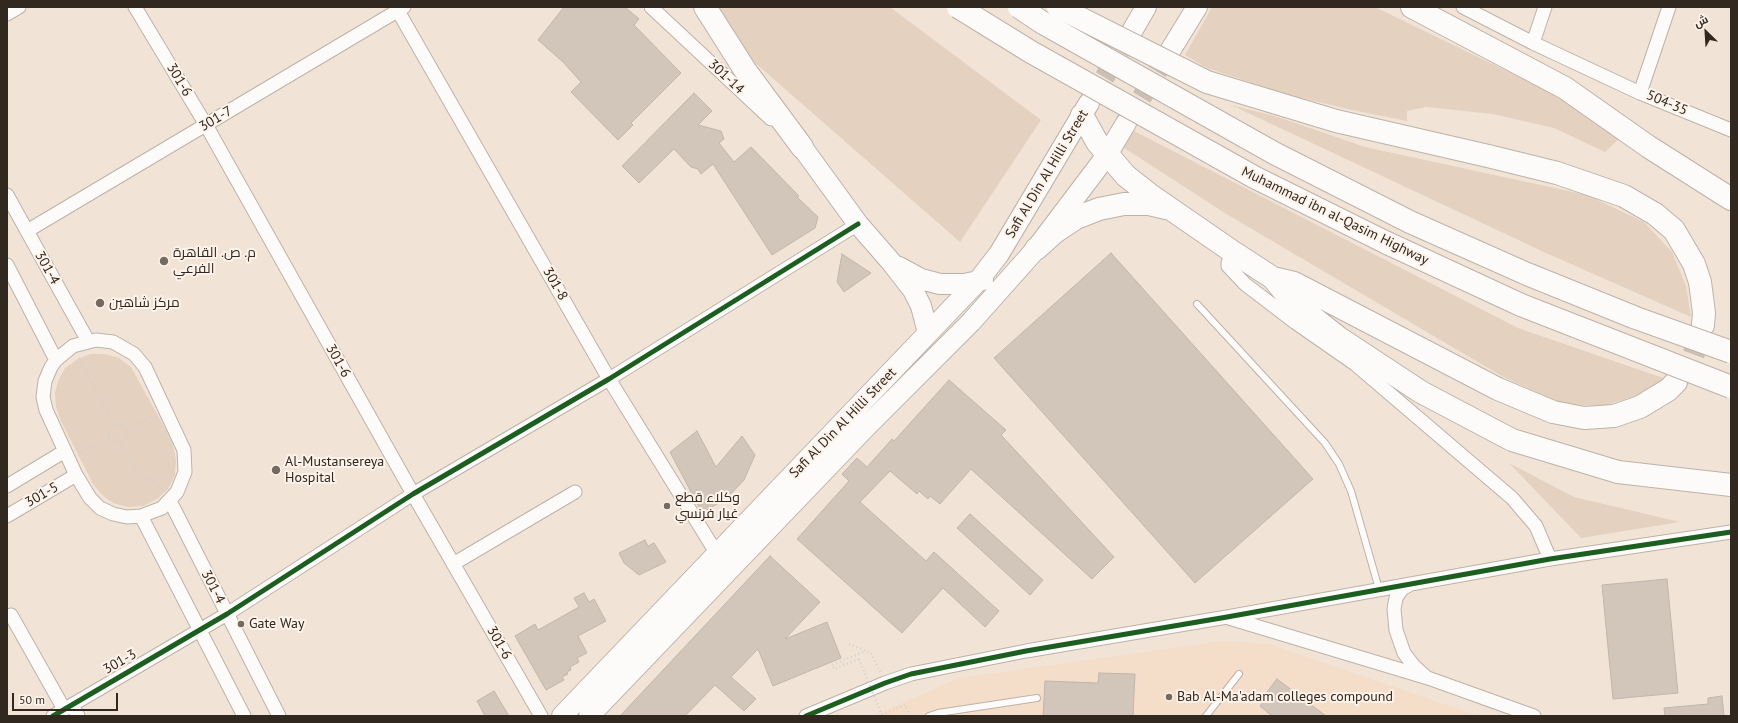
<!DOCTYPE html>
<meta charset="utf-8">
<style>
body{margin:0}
#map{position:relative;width:1738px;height:723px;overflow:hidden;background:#f1e4d7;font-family:"PT Sans",Cairo,sans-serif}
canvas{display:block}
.frame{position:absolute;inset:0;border:8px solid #31281f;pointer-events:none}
.north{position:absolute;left:1686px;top:12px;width:40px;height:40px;-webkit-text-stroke:3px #fdf3ea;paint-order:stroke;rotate:335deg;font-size:11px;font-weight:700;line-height:16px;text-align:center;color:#31281f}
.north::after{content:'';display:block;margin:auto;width:14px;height:18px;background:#31281f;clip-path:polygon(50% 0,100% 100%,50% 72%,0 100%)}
.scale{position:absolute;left:12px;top:693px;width:106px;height:18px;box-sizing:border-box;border:2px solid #31281f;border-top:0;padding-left:5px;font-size:12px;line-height:14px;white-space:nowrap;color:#31281f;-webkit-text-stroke:3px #fdf3ea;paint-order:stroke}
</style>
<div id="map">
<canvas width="1738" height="723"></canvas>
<div class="frame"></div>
<div class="north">ش</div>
<div class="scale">50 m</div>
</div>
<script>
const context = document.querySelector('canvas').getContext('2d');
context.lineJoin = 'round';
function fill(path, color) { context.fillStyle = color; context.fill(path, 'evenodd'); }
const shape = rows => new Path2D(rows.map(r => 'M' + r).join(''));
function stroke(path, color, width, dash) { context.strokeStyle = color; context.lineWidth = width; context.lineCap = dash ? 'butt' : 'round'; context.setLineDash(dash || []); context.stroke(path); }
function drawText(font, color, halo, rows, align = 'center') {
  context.font = font + ' "PT Sans",Cairo,sans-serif'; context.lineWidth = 4; context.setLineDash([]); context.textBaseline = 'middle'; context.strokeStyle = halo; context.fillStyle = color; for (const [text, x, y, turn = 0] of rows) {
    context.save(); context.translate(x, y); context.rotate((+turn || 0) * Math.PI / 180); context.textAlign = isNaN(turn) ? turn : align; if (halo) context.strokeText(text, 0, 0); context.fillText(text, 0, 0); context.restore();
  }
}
const built = shape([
 [1222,641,1270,644,1479,716,872,716,959,678]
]);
const green = shape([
 [718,7,890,7,1041,120,960,242,745,54],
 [1212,7,1375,7,1550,92,1621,137,1605,152,1554,128,1493,114,1426,107,1407,111,1407,121,1352,110,1289,95,1207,68,1185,55],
 [1231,105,1278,117,1365,147,1587,195,1644,222,1672,252,1686,286,1691,317,1546,253],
 [1134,131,1518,328,1666,379,1639,395,1603,406,1563,404,1505,378,1228,215,1121,146],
 [91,354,105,354,119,358,131,367,167,432,173,445,176,460,175,475,168,489,157,499,143,506,128,507,113,503,102,495,93,484,60,419,56,406,55,392,59,379,65,368,78,359],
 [1509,463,1574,497,1680,522,1581,538]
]);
const building = shape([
 [564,7,625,7,639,19,634,25,681,73,631,123,633,125,618,140,571,92,581,82,563,62,538,40,564,7],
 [694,93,712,111,698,125,721,131,724,139,719,143,734,162,751,147,799,196,797,197,818,217,815,228,772,255,713,164,701,174,698,169,691,167,674,149,639,183,622,166,694,93],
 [1111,253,1313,479,1195,583,994,358,1111,253],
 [842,254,871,273,844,292,837,282,842,254],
 [949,380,1006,430,1001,435,1114,557,1092,579,971,469,940,504,930,496,928,499,919,491,917,494,890,471,860,502,926,561,934,552,999,611,985,627,943,588,902,633,797,539,849,481,842,474,857,458,867,467,892,439,894,441,949,380],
 [697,431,716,467,742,436,755,455,744,480,727,498,702,513,670,452,697,431],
 [970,514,1043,580,1030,595,957,528,970,514],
 [645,540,648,546,654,543,666,562,639,575,624,563,619,553,645,540],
 [770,556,820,602,785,639,827,622,841,658,773,686,758,649,731,677,756,699,744,711,715,685,685,716,620,716,770,556],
 [1667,579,1678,693,1613,699,1602,585,1667,579],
 [584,593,589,602,594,599,606,621,578,636,587,653,577,658,579,662,570,667,571,670,567,672,568,674,562,677,564,680,546,690,515,636,535,624,538,630,579,607,574,598,584,593],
 [1099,673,1135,674,1133,716,1043,716,1045,681,1098,683,1099,673],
 [1277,679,1326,716,1272,716,1260,706,1270,693,1267,692,1277,679],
 [494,691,509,716,485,716,477,701,494,691],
 [1722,696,1724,716,1665,716,1664,708,1708,704,1708,698,1722,696]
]);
const primaryTunnel = shape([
 [1089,103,1131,33],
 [1126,123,1170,51]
]);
const highwayTunnel = shape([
 [1676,382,1691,361,1700,337,1703,325]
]);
const path = shape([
 [79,358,114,425],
 '109 433a9 9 0 1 1 18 0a9 9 0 1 1-18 0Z',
 [127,430,154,414],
 [120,442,136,472,163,489],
 [80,453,110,437],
 [849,644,871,653,880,672],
 [859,659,834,669,832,665,866,651],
 [882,715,905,705,910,716]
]);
const lane = shape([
 [1197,304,1325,443,1339,464,1351,491,1379,589],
 [929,716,938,713,1037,698],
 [1206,716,1239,674]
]);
const street = shape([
 [135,7,206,125,413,494,541,716],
 [651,7,771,119],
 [1463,7,1533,43,1640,93],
 [1669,7,1640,93,1731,130],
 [398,11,609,379,717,554],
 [7,14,19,7],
 [1533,43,1545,7],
 [7,195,88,341],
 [27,231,404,7],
 [1233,252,1228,263,1228,266,1245,284,1296,323,1355,364,1512,498,1536,526,1550,559],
 [7,265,56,360],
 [96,340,113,342,134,354,145,367,184,450,185,472,177,492,162,508,141,516,127,517,113,514,100,508,90,498,76,475,46,410,43,397,45,381,51,367,56,360,73,346,96,340],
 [7,486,65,451],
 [170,501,279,716],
 [7,516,76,475],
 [141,516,244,716],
 [453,564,575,492],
 [1411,584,1402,589,1396,598,1394,609,1396,630,1404,653,1413,665,1425,676],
 [11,615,64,709],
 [1229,618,1428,678,1534,716],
 [72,705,78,716],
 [53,716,227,614,413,494,609,379,858,224],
 [806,716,885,683,911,674,1026,651,1227,617,1550,559,1731,532]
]);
const primary = shape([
 [1131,33,1146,7],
 [1170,51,1197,7],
 [802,147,858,224,892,263,913,290,921,306,928,333],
 [899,267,921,279,940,284,964,284,983,280],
 [562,716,978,281,999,254,1089,103],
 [589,716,865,428,971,322,1036,249,1107,155,1126,123]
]);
const highway = shape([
 [705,7,745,70,802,147],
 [1412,7,1565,88,1649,147,1731,199],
 [1082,115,1097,142,1126,176,1149,194,1233,252,1273,278,1290,299,1339,338,1421,392,1512,440,1618,472,1731,485],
 [1488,156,1557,173,1624,196,1655,214,1674,230,1694,264,1700,282,1704,313,1703,325],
 [1036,249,1055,232,1076,218,1099,209,1124,204,1149,204,1166,208],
 [1273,278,1294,283,1498,389,1553,412,1584,418,1614,416,1640,407,1668,390,1676,382]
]);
const pathBridge = shape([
 [859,659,882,715]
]);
const highwayBridge = shape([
 [958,7,1031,52,1254,177,1385,242,1521,305,1731,387],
 [1019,7,1043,23,1274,153,1410,222,1527,274,1636,318,1731,352],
 [1058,7,1207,82,1336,121,1488,156]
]);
const cycleway = shape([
 [53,716,227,614,413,494,609,379,858,224],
 [806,716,885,683,911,674,1026,651,1227,617,1550,559,1731,532]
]);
const markers = [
 [164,261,5,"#746a5f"],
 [100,303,5,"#746a5f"],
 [276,470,5,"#746a5f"],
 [667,506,4,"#746a5f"],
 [241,624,4,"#746a5f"],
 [1169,697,4,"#746a5f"]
];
const streetNames = [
 ["301-14",726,77,43],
 ["301-6",179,80,59],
 ["504-35",1667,103,23],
 ["301-7",216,119,-31],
 ["Safi Al Din Al Hilli Street",1047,174,-59],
 ["Muhammad ibn al-Qasim Highway",1335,216,26],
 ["301-4",47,268,61],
 ["301-8",555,284,60],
 ["301-6",338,361,61],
 ["Safi Al Din Al Hilli Street",843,423,-46],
 ["301-5",42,495,-30],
 ["301-4",213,587,63],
 ["301-6",499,643,60],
 ["301-3",120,662,-30]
];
const poiNames = [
 ["م. ص. القاهرة",173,253],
 ["الفرعي",173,269],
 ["مركز شاهين",109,303],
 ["Al-Mustansereya",285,462],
 ["Hospital",285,478],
 ["وكلاء قطع",675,498],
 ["غيار فرنسي",675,514],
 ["Gate Way",249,624],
 ["Bab Al-Ma'adam colleges compound",1177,697]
];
fill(built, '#f5dec9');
fill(green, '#e4d1bf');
fill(building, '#d2c6ba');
stroke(building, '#c0b6ac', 1);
stroke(primaryTunnel, '#cbbeb2', 20, [20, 10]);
stroke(highwayTunnel, '#cbbeb2', 22, [22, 11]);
stroke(lane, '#bdb2a8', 8);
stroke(street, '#bdb2a8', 15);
stroke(primary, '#bdb2a8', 22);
stroke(highway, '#bdb2a8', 24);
stroke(path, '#d4d0cc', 2.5, [1, 3]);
stroke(lane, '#fdfbf9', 6);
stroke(street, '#fdfbf9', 13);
stroke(primary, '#fdfbf9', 20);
stroke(highway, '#fdfbf9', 22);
stroke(highwayBridge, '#bdb2a8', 24, []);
stroke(pathBridge, '#d4d0cc', 2.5, [1, 3]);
stroke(highwayBridge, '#fdfbf9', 22);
stroke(cycleway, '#1b5e20', 5);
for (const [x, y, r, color] of markers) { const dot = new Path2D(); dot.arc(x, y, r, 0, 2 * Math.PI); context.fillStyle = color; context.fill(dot); stroke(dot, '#fdf3ea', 1.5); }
drawText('14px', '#31281f', '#fdf3ea', streetNames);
drawText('14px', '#31281f', '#fdf3ea', poiNames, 'left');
</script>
